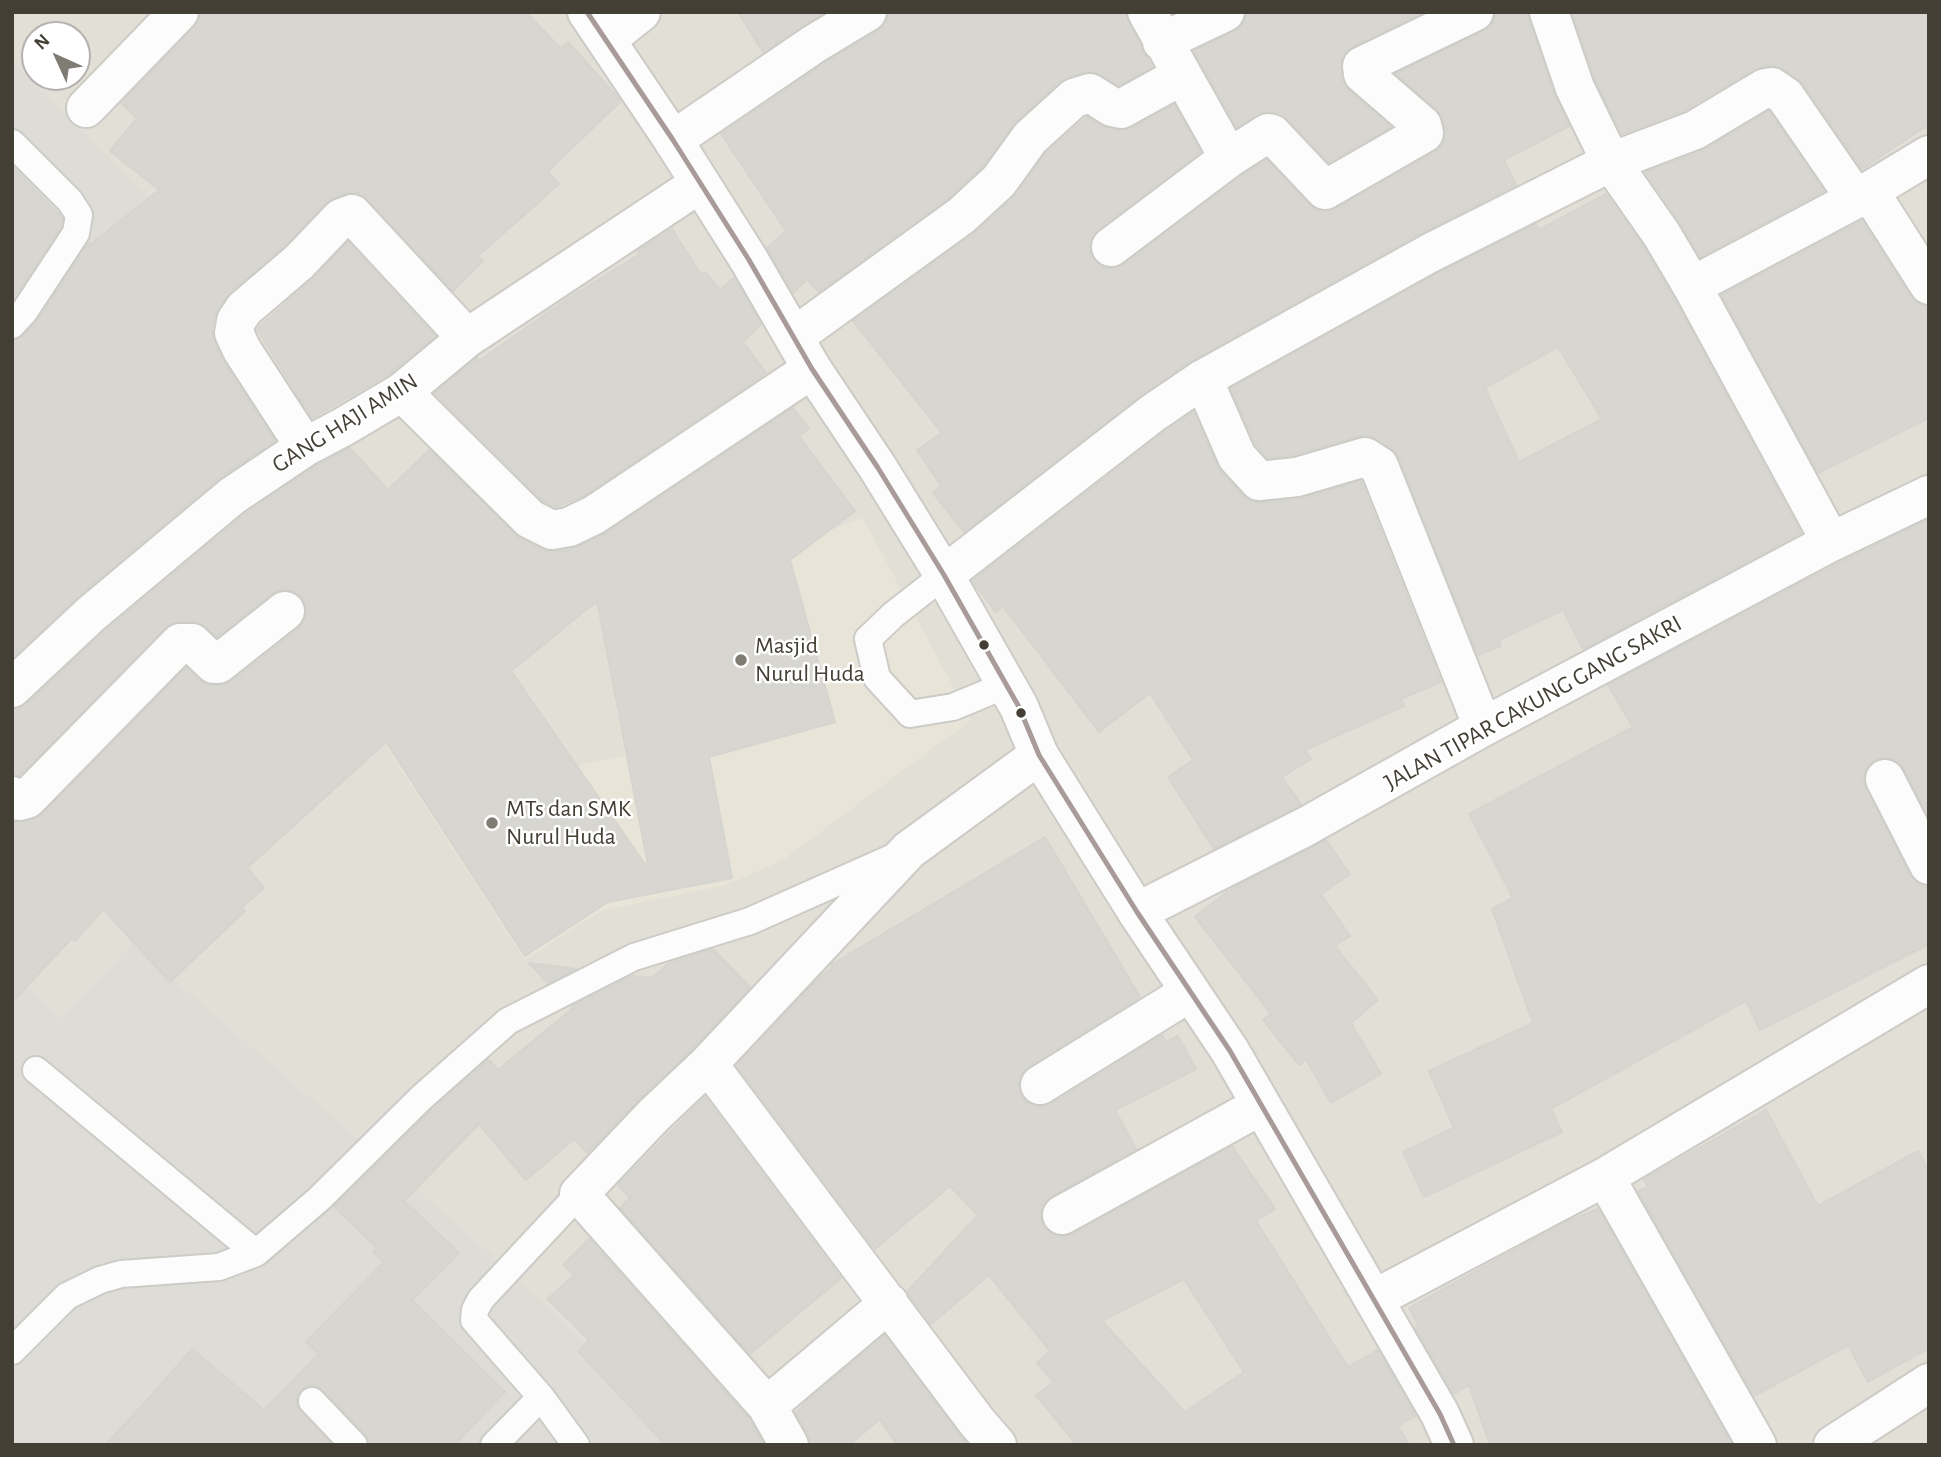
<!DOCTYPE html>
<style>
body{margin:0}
#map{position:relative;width:1941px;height:1457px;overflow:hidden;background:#eeede8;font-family:"Alegreya Sans",sans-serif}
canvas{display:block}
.frame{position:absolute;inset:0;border:14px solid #433f35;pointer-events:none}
.north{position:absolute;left:21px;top:21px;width:70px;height:70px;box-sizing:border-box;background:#fff;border:2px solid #b4b2ae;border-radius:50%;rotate:315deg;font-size:19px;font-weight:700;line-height:28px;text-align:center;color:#433f35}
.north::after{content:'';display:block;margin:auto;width:24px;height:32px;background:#7f7c74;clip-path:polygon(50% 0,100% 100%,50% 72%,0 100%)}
</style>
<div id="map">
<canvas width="1941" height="1457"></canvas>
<div class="frame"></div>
<div class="north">N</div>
</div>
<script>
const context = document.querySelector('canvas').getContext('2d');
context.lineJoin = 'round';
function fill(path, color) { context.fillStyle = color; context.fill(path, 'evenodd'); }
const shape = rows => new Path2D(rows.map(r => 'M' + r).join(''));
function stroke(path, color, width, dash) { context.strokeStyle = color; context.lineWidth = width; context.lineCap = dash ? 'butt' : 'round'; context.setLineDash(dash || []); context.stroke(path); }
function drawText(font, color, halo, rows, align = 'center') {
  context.font = font + ' "Alegreya Sans",sans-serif'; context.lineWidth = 5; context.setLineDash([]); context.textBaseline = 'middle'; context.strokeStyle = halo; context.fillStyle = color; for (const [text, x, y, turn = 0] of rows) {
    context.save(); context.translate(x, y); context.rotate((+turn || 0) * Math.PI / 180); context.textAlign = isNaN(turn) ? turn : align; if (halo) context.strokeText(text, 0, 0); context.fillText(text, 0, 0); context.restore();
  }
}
const residential = shape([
 [12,12,1929,12,1929,1445,12,1445],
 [35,35,77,35,77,77,35,77]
]);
const industrial = shape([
 [12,61,176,226,12,390],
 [132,944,493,1256,691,1445,12,1445,12,975,62,1019]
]);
const education = shape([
 [863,518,971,720,783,860,726,885,601,911,525,960,385,745,439,709,566,767,625,756,598,611]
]);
const building = shape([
 [202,12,526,12,561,49,568,42,621,101,548,171,559,184,478,256,483,261,453,291,367,199,358,193,345,193,325,203,284,246,230,293,214,317,212,329,214,342,222,359,275,441,218,479,76,598,12,658,12,340,23,336,36,323,88,243,90,245,159,190,110,151,137,118,121,103,195,27,202,12],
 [738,12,824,12,763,52,738,12],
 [889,12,1125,12,1143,52,1153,67,1119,85,1092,71,1083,72,1060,81,1015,122,983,166,947,199,819,292,807,279,793,293,767,248,786,231,721,134,826,62,878,31,886,23,889,12],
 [1247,12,1423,12,1353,46,1343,56,1341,77,1348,90,1391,127,1329,162,1288,119,1277,113,1264,112,1237,127,1194,51,1235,31,1243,24,1247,12],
 [1496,12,1528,12,1554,95,1569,126,1504,160,1516,185,1419,234,1191,361,1140,396,964,532,933,493,941,486,917,450,942,433,853,321,976,232,1017,194,1046,153,1087,117,1101,126,1117,130,1132,128,1174,105,1201,152,1097,230,1091,239,1089,250,1094,261,1103,267,1114,269,1124,264,1242,176,1266,160,1310,205,1318,211,1326,212,1336,209,1435,152,1444,142,1445,128,1437,109,1396,74,1483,32,1492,24,1496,12],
 [1572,12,1929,12,1929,124,1862,169,1803,83,1784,69,1769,65,1754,69,1685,110,1622,134,1595,80,1572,12],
 [1769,111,1824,191,1700,257,1680,222,1645,172,1706,149,1769,111],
 [12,166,62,218,61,227,12,301,12,166],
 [1606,194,1644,247,1673,297,1801,533,1583,649,1563,610,1499,640,1501,646,1478,655,1399,458,1391,448,1376,438,1359,436,1293,455,1268,458,1256,445,1231,388,1440,272,1536,224,1539,230,1606,194],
 [1558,347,1602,419,1519,462,1485,388,1558,347],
 [1862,221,1911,297,1918,304,1929,307,1929,418,1818,473,1722,295,1862,221],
 [672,229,701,275,705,272,720,290,734,278,761,324,743,342,766,373,583,496,555,507,543,501,435,393,477,358,479,361,567,299,640,254,638,251,672,229],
 [348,242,435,336,389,374,312,418,257,329,315,277,348,242],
 [793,408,809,429,799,436,855,511,790,560,835,722,709,757,732,878,608,902,525,956,386,742,247,868,264,888,242,907,245,911,170,982,103,909,75,941,72,938,12,1002,12,821,24,822,43,814,186,668,199,680,213,686,231,682,299,628,305,618,306,607,303,598,294,591,283,589,271,594,217,637,206,627,193,621,171,623,19,776,12,774,12,709,27,704,106,630,245,514,316,466,350,448,388,490,429,450,520,538,543,550,556,552,573,549,606,533,793,408],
 [597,601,649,870,511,671,597,601],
 [1193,412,1217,466,1243,496,1251,501,1261,503,1300,499,1361,481,1441,682,1401,699,1404,706,1305,750,1311,759,1282,777,1301,804,1214,849,1168,777,1193,760,1150,693,1099,732,1003,606,996,612,972,581,1166,431,1193,412],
 [1929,519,1929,816,1904,769,1896,760,1885,757,1874,760,1866,768,1863,779,1866,789,1910,875,1918,884,1929,887,1929,944,1760,1030,1746,1001,1551,1109,1562,1132,1424,1197,1403,1152,1454,1128,1429,1071,1533,1023,1492,909,1513,898,1469,814,1633,727,1608,685,1841,562,1929,519],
 [1045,837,1140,997,1028,1067,1021,1074,1018,1085,1022,1097,1029,1104,1040,1107,1051,1104,1162,1035,1166,1042,1178,1036,1196,1069,1115,1110,1136,1149,1051,1196,1043,1204,1040,1214,1043,1226,1050,1233,1061,1237,1073,1234,1232,1146,1275,1209,1256,1221,1348,1367,1378,1350,1416,1416,1398,1426,1409,1445,1077,1445,1036,1395,1054,1382,1037,1363,1050,1351,989,1275,931,1324,907,1292,978,1215,950,1186,875,1249,737,1066,819,978,833,967,831,965,1045,837],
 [1184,1279,1244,1372,1185,1412,1102,1321,1184,1279],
 [1326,840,1350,874,1321,894,1350,936,1335,946,1378,1000,1351,1023,1381,1074,1331,1103,1306,1059,1299,1065,1263,1020,1271,1014,1195,917,1228,891,1326,840],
 [713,949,750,987,693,1049,639,1099,587,1153,574,1139,526,1180,479,1124,404,1201,459,1253,412,1300,505,1392,454,1445,369,1445,365,1434,323,1390,317,1386,309,1386,302,1389,297,1396,297,1405,332,1445,105,1445,142,1406,192,1349,264,1410,319,1354,306,1342,384,1262,373,1252,377,1248,334,1206,432,1110,488,1059,498,1070,572,1009,571,1007,632,976,652,978,669,963,713,949],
 [529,963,576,969,548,983,529,963],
 [705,1097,841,1278,750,1354,620,1208,630,1198,618,1185,705,1097],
 [1766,1110,1818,1206,1918,1151,1929,1171,1929,1348,1868,1382,1848,1345,1754,1396,1638,1191,1648,1187,1644,1179,1766,1110],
 [1598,1209,1732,1445,1490,1445,1469,1385,1454,1394,1415,1328,1419,1326,1409,1308,1566,1222,1598,1209],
 [589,1239,749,1419,764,1445,666,1445,578,1351,589,1340,548,1299,574,1275,563,1265,589,1239],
 [885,1335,960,1435,968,1445,897,1445,880,1419,849,1445,811,1445,808,1434,796,1413,807,1401,885,1335]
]);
const service = shape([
 [12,143,70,201,79,215,76,233,24,312,12,325],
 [944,575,893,615,868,639,877,678,910,714,953,707,1006,685],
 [36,1070,256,1253],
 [12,1351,67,1296,100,1280,121,1274,219,1267,256,1253,319,1199,421,1098,508,1021,634,957,750,921,894,857],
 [312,1401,354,1445],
 [494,1445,541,1397],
 [576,1445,541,1397,474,1320,475,1310,481,1299,579,1194]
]);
const minor = shape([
 [1147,12,1229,158],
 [1549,12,1575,88,1611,162,1662,235,1692,286,1831,542],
 [607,39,641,12],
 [1162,42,1225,12],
 [86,108,179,12],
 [673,140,814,44,867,12],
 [1111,247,1229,158,1268,133,1272,134,1325,190,1424,133,1422,125,1363,74,1362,66,1474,12],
 [1692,286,1856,199,1929,155],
 [795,336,961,216,999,181,1030,138,1074,98,1090,93,1112,107,1121,109,1181,76],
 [1203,379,1237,457,1259,481,1297,477,1365,457,1379,466,1483,727],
 [402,392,530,519,552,530,569,527,594,515,812,369],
 [305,447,242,350,234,333,236,321,244,309,299,262,341,218,352,214,467,338],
 [944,575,1153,413,1203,379,1430,253,1611,162,1695,130,1765,88,1772,87,1785,96,1856,199,1873,197,1929,285],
 [12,688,91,614,232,496,305,447,343,427,402,392,467,338,699,184],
 [1885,779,1929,865],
 [12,796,19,801,27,799,180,643,192,643,214,664,218,664,285,611],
 [1137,912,1305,827,1483,727,1831,542,1929,495],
 [708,1064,977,1422,997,1445],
 [1040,1085,1190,992],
 [1605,1177,1757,1445],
 [1062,1215,1260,1106],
 [1374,1299,1605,1177,1929,984],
 [767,1406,889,1303],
 [789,1445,767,1406,579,1194,654,1115,708,1064,909,850,1039,755],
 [1833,1445,1929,1383]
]);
const tertiary = shape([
 [587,12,673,140,749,260,812,369,878,468,944,575,1019,707,1039,755,1137,912,1230,1051,1440,1414,1454,1445]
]);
const bus1 = shape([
 [587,12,673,140,749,260,812,369,878,468,944,575,1019,707,1039,755,1137,912,1230,1051,1440,1414,1454,1445]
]);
const markers = [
 [984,645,6,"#433f35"],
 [741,660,7,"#7f7c74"],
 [1021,713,6,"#433f35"],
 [492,823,7,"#7f7c74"]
];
const streetNames = [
 ["GANG HAJI AMIN",345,423,-32],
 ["JALAN TIPAR CAKUNG GANG SAKRI",1533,703,-29]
];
const poiNames = [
 ["Masjid",755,646],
 ["Nurul Huda",755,674],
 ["MTs dan SMK",506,809],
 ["Nurul Huda",506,837]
];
fill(residential, '#e1dfd6');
fill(industrial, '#dedcd6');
fill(education, '#e8e5d8');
fill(building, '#d7d6d1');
stroke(building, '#d6d4ce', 2);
stroke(service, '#cccbc6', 30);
stroke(minor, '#cccbc6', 42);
stroke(tertiary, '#cccbc6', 42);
stroke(service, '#fcfcfc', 26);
stroke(minor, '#fcfcfc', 38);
stroke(tertiary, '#fcfcfc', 38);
stroke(bus1, '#a89b99', 5);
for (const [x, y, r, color] of markers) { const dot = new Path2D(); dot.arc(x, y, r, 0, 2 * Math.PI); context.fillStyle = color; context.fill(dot); stroke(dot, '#fff', 2.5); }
drawText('24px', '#433f35', '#fff', streetNames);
drawText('24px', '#433f35', '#fff', poiNames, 'left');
</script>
